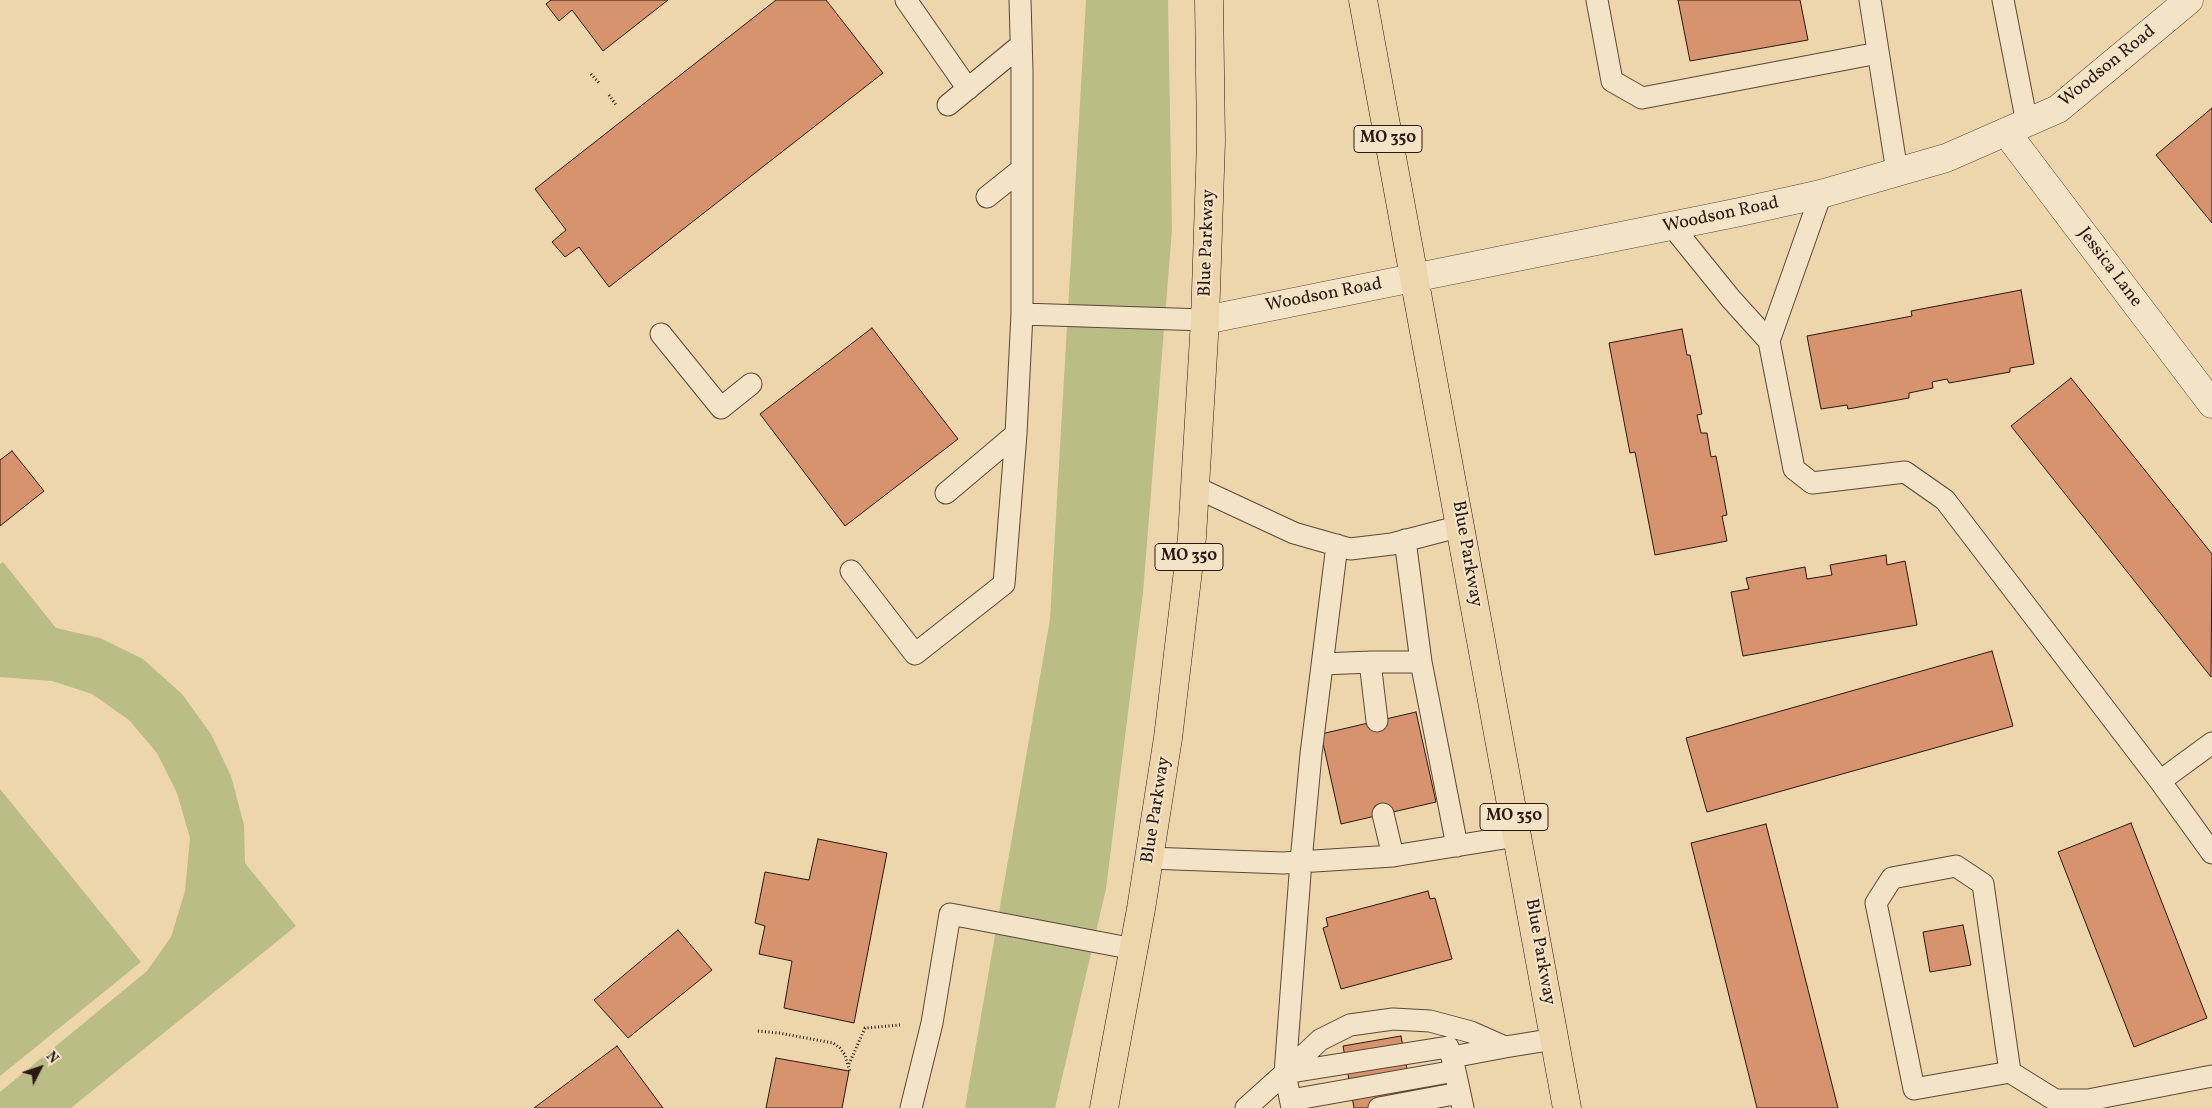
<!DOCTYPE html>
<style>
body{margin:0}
#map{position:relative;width:2212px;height:1108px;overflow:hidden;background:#edd6ab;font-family:Vollkorn,serif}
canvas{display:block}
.north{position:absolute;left:15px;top:1043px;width:50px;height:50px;-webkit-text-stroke:4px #f3e4c8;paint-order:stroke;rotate:49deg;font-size:14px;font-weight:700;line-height:20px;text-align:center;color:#2a1812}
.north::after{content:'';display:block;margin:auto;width:18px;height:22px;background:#2a1812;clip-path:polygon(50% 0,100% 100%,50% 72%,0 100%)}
</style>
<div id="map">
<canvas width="2212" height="1108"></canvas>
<div class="north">N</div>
</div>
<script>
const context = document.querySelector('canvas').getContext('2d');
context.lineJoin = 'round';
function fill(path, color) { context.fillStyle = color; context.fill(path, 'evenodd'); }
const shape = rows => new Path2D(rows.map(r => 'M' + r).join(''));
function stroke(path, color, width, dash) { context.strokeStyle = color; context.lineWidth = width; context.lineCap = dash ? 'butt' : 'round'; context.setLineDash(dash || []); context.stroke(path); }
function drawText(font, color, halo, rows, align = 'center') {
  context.font = font + ' Vollkorn,serif'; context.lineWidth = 4; context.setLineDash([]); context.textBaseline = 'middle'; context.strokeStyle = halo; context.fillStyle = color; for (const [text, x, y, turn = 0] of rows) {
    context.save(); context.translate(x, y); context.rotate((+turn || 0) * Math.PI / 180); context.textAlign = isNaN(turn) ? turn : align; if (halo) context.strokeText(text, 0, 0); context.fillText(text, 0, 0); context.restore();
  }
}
const green = shape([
 [1086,0,1168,0,1172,229,1143,593,1106,889,1055,1108,965,1108,1050,619],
 [3,562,56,628,100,638,143,659,182,694,211,734,231,776,244,825,245,863,296,926,71,1108,0,1108,0,1092,147,971,171,937,185,891,190,838,177,793,157,753,129,720,92,694,52,681,0,677,0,564],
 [0,789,141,962,0,1076]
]);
const building = shape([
 [551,0,668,0,603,51,572,10,559,21,546,4,551,0],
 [776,0,826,0,883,73,609,287,579,247,565,257,552,242,566,230,535,189,776,0],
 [1678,0,1800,0,1808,40,1690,61,1678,0],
 [2212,108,2212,223,2156,155,2212,108],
 [2021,290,2034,364,2010,368,2010,372,1949,383,1947,379,1932,382,1933,388,1909,393,1909,398,1848,409,1847,405,1821,409,1807,336,1912,316,1911,311,2021,290],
 [872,328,958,439,845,526,760,414,872,328],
 [1682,329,1687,355,1690,355,1702,414,1697,415,1701,433,1707,433,1711,457,1716,456,1727,515,1722,516,1727,541,1655,555,1635,452,1630,453,1609,343,1682,329],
 [2071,378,2212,554,2211,677,2011,426,2071,378],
 [12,451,44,491,0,526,0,460,12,451],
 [1886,555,1887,565,1905,561,1917,625,1743,656,1731,592,1749,589,1746,578,1805,567,1807,579,1832,575,1830,565,1886,555],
 [1992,651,2013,726,1707,812,1686,738,1992,651],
 [1416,712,1436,802,1341,824,1321,734,1416,712],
 [2131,823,2207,1018,2134,1047,2058,852,2131,823],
 [1766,824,1838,1108,1757,1108,1691,843,1766,824],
 [818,839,887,853,854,1023,784,1008,792,961,759,954,765,926,755,923,765,872,809,880,818,839],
 [1428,891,1430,899,1435,898,1452,959,1341,989,1323,928,1328,926,1326,918,1428,891],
 [1963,925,1971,965,1930,972,1923,932,1963,925],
 [678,930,712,970,628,1038,594,1000,678,930],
 [1401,1036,1414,1108,1354,1108,1343,1046,1401,1036],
 [617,1046,663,1108,534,1108,617,1046],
 [776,1058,849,1071,842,1108,766,1108,776,1058]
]);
const path = shape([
 [591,74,599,83],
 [609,95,616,105],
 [758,1031,779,1033,833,1043,840,1048,845,1055,850,1072],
 [849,1064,865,1028,900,1025]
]);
const service = shape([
 [906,0,968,89],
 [1020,0,1022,71,1022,314,1205,320],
 [1597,0,1612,81,1642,98,1878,53],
 [1870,0,1897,172],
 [2003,0,2027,123],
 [948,105,1021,45],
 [1821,194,1769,341,1794,469,1812,483,1905,472,1945,500,2160,781,2212,853],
 [987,197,1022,169],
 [1672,226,1731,299,1769,341],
 [661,334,721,408,751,384],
 [1195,487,1294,533,1350,549,1392,544,1461,526],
 [946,493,1016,434],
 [1405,540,1421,662,1457,846],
 [851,571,915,654,1004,584,1016,434,1022,314],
 [1323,664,1370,662],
 [1377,721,1370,662,1421,662],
 [2160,781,2212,743],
 [1383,814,1393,856],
 [1149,858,1283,863,1393,856,1517,836],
 [2010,1072,1983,884,1956,866,1892,878,1876,903,1914,1089,2010,1072,2055,1100,2088,1100,2212,1076],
 [1285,1073,1301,861,1311,754,1337,545],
 [1291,1100,1455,1071],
 [911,1108,932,1023,950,914,1134,949],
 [1246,1108,1285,1073,1448,1047,1452,1057],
 [1292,1108,1285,1073,1320,1040,1350,1025,1393,1019,1430,1021,1471,1032,1505,1047,1555,1039],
 [1379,1108,1459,1093],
 [1463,1108,1452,1057,1505,1047]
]);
const minor = shape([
 [2006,132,2212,404]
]);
const tertiary = shape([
 [1205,320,1740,212,1821,194,1946,158,2058,109,2189,0]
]);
const trunk = shape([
 [1363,0,1567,1108],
 [1104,1108,1141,909,1168,738,1192,537,1205,320,1211,141,1209,0]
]);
const shields = [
 [1388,139,68],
 [1189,557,68],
 [1514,817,68]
];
const shieldNames = [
 ["MO 350",1388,139],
 ["MO 350",1189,557],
 ["MO 350",1514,817]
];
const streetNames = [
 ["Woodson Road",2108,67,-39],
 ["Woodson Road",1721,216,-12],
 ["Blue Parkway",1208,243,-88],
 ["Jessica Lane",2109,268,53],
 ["Woodson Road",1324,296,-11],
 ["Blue Parkway",1466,554,80],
 ["Blue Parkway",1157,810,-81],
 ["Blue Parkway",1539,952,80]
];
fill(green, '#bbbd87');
fill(building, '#d6936e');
stroke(building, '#2a1812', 1);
stroke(service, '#5b4838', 23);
stroke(minor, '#5b4838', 29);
stroke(tertiary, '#5b4838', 29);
stroke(trunk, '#2a1812', 29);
stroke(path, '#2a1812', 3, [1, 2.5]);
stroke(service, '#f3e4c8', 21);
stroke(minor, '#f3e4c8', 28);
stroke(tertiary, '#f3e4c8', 28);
stroke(trunk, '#edd6ab', 28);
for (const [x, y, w] of shields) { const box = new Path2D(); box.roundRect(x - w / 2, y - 13.5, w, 27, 4); context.fillStyle = '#f3e4c8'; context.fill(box); stroke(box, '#2a1812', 1); }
drawText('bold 16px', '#2a1812', null, shieldNames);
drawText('18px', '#2a1812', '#f3e4c8', streetNames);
</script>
